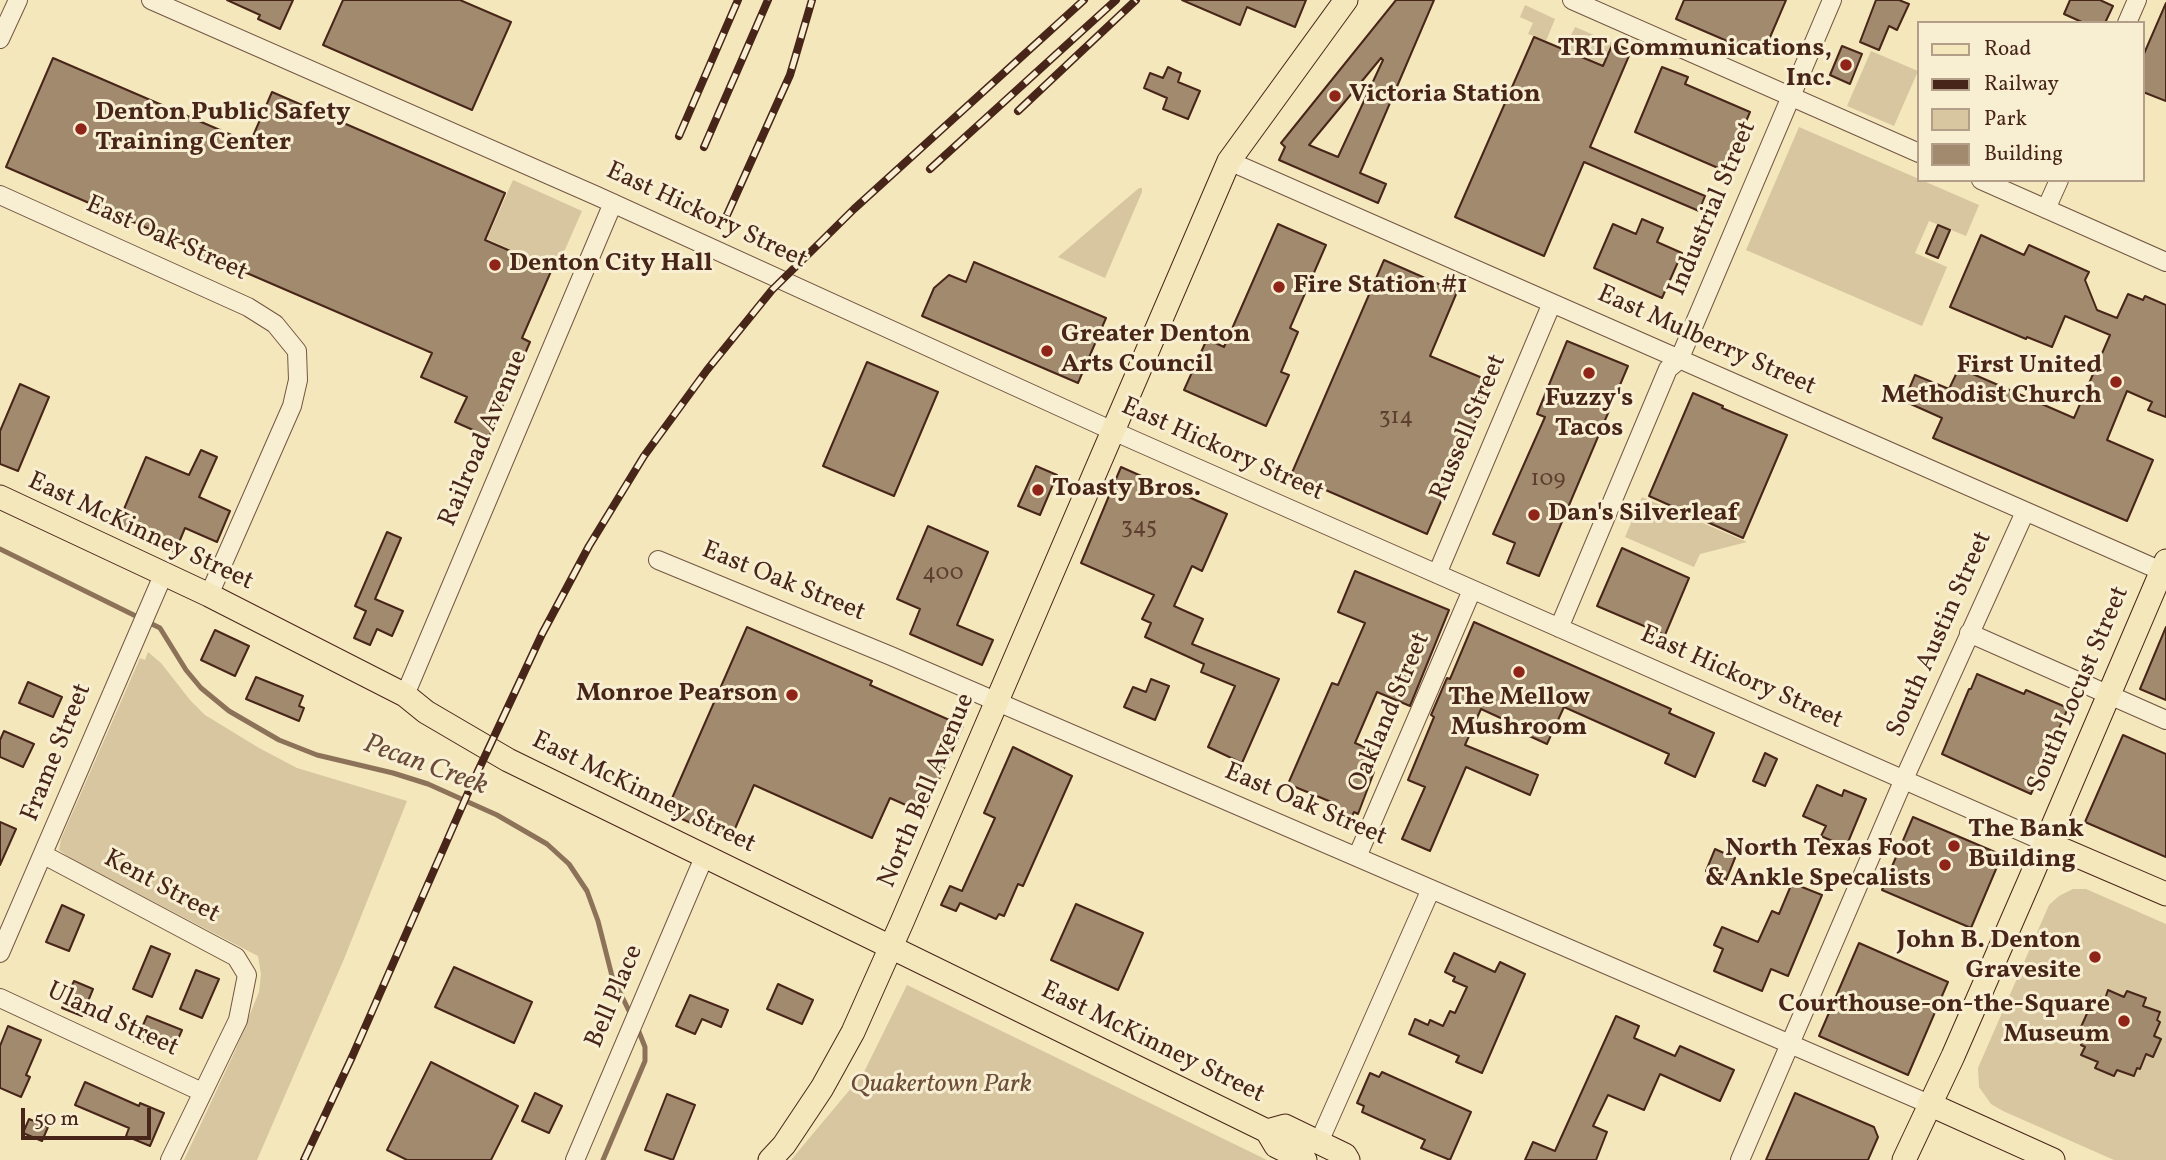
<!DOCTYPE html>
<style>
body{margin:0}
#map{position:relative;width:2166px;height:1160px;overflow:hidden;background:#f4e7bb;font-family:Vollkorn,serif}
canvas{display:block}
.legend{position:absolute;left:1917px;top:21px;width:228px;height:161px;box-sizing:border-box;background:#f8efd3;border:2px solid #b29e89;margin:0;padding:9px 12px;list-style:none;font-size:21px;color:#482519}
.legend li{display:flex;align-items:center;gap:14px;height:35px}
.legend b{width:35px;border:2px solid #b29e89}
.scale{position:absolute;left:21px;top:1108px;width:130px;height:32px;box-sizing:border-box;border:4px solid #482519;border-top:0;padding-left:9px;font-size:21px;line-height:24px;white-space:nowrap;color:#482519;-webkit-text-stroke:5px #f8efd3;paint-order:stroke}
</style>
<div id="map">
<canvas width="2166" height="1160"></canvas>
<ul class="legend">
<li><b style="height:9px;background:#f4e7bb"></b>Road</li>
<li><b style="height:9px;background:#482519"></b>Railway</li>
<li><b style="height:19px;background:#d7c69f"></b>Park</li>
<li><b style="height:19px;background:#a18a6d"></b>Building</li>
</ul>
<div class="scale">50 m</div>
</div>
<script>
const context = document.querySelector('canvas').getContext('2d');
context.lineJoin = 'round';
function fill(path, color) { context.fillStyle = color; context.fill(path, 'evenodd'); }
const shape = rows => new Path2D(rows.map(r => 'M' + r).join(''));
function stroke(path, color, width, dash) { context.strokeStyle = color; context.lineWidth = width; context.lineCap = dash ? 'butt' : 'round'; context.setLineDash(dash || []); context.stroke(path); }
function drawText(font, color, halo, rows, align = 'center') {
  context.font = font + ' Vollkorn,serif'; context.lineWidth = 6; context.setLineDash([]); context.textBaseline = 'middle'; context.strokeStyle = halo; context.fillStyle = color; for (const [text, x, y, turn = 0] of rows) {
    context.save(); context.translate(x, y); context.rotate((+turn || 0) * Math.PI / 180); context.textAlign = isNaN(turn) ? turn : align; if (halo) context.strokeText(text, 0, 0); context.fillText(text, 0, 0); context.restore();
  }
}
const green = shape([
 [1525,5,1555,19,1546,41,1528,34,1533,23,1520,17],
 [1575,27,1613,43,1603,66,1564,50],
 [1871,51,1918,71,1894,126,1847,106],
 [1799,127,1979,205,1966,236,1929,221,1915,253,1947,267,1922,326,1746,250],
 [513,180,582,211,556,270,487,239],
 [1139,188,1142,188,1142,192,1105,278,1058,257],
 [1642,497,1747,542,1700,554,1694,567,1625,537],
 [148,652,161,663,190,700,205,715,259,748,297,768,407,801,344,959,257,1160,184,1160,235,1051,259,992,261,974,258,956,71,859,59,850,61,839,140,658,145,660],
 [2073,889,2086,889,2166,924,2166,1160,2114,1160,2003,1111,1991,1104,1979,1087,1978,1068,2049,905,2059,896],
 [907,985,1267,1160,791,1160,863,1074]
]);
const stream = shape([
 [0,549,160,628,186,670,201,688,229,711,279,740,317,755,393,773,428,784,497,815,547,844,569,864,587,891,598,921,612,976,631,1015],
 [603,1160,645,1061,645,1047,637,1027]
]);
const building = shape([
 [227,0,293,0,280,29,258,19,260,15,227,0],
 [343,0,460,0,511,22,472,110,323,45,343,0],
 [1182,0,1306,0,1295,27,1247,7,1240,25,1182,0],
 [1396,0,1434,0,1360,173,1386,184,1378,203,1279,160,1285,147,1281,143,1396,0],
 [1381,58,1383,60,1338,157,1309,145,1381,58],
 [1684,0,1786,0,1762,56,1676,19,1684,0],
 [1876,0,1899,0,1909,4,1897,30,1889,26,1879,50,1860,42,1876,0],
 [2070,0,2100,0,2113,6,2105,23,2084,23,2064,14,2070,0],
 [2166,3,2166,101,2143,92,2143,56,2166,3],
 [1534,37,1603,66,1613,43,1631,51,1590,147,1705,196,1699,211,1584,162,1544,256,1455,217,1534,37],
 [1842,46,1862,54,1850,84,1830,75,1842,46],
 [53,58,250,143,272,92,505,193,485,240,552,269,522,338,530,342,489,437,455,422,467,397,421,377,432,353,219,261,217,266,198,258,200,251,6,167,53,58],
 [1168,67,1181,73,1178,82,1200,91,1188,119,1163,109,1167,98,1144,88,1150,73,1163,78,1168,67],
 [1662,67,1688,77,1685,84,1750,112,1725,171,1635,132,1662,67],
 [1642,219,1663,228,1657,242,1682,253,1662,298,1594,268,1613,224,1636,234,1642,219],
 [1278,224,1326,245,1290,328,1298,332,1281,372,1289,375,1266,426,1184,390,1207,339,1224,347,1278,224],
 [1938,225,1950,230,1938,258,1926,253,1938,225],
 [1981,235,2024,255,2029,245,2089,272,2085,280,2097,310,2117,318,2128,294,2143,300,2145,296,2166,305,2166,417,2148,410,2152,402,2127,391,2107,440,2153,460,2127,521,1933,438,1942,418,1904,401,1915,375,1949,389,1959,368,2074,418,2110,335,2065,316,2052,347,2027,337,2026,339,1950,307,1981,235],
 [1384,260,1457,292,1430,356,1492,382,1427,534,1291,475,1384,260],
 [974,262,1106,318,1078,383,922,316,934,288,949,275,966,282,974,262],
 [1567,341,1628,366,1539,576,1507,563,1515,543,1493,534,1545,417,1537,414,1567,341],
 [867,362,938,392,894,496,823,466,867,362],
 [20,384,49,397,18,471,0,464,0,431,20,384],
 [1693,393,1723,406,1722,408,1787,435,1743,538,1649,496,1693,393],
 [201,450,217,457,199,497,230,511,217,542,185,528,175,552,116,528,146,457,189,475,201,450],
 [1036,466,1057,475,1040,515,1018,506,1036,466],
 [1121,467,1227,514,1202,571,1192,566,1174,606,1203,619,1192,644,1279,679,1242,763,1208,747,1235,686,1201,672,1204,664,1145,637,1151,623,1142,619,1154,595,1081,563,1121,467],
 [928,526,988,552,957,625,993,640,982,665,910,634,920,609,897,599,928,526],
 [387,532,401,538,375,599,403,611,392,636,377,629,370,645,354,638,366,611,355,606,387,532],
 [1622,548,1689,578,1665,635,1597,606,1622,548],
 [1355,571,1449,610,1410,706,1377,692,1355,743,1376,752,1368,769,1374,772,1358,814,1354,812,1351,818,1333,810,1336,804,1288,784,1332,683,1338,685,1365,623,1338,612,1355,571],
 [1474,622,1671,709,1669,713,1714,733,1695,777,1665,763,1669,754,1564,707,1547,744,1516,730,1518,726,1481,709,1465,745,1538,775,1530,795,1466,767,1430,851,1402,839,1425,787,1408,780,1434,717,1431,715,1447,678,1450,679,1474,622],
 [747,627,872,681,870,685,963,726,924,813,890,798,872,838,754,785,730,840,666,812,747,627],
 [2166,627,2166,700,2140,689,2166,627],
 [215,630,249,646,235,676,201,660,215,630],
 [1977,674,2024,694,2026,690,2068,708,2031,794,1942,754,1969,689,1971,689,1977,674],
 [256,677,303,696,299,706,304,708,299,721,246,699,256,677],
 [1151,679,1169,686,1155,720,1124,707,1133,687,1146,692,1151,679],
 [28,682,62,697,53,717,19,703,28,682],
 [4,731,34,744,23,767,0,757,0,740,4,731],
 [2123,735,2166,754,2166,857,2085,822,2123,735],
 [1013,747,1072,776,1023,886,1018,884,1004,916,999,914,996,919,960,903,956,911,941,905,950,886,962,891,995,818,984,813,1013,747],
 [1765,753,1777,759,1765,786,1753,781,1765,753],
 [1817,785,1842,796,1844,790,1866,799,1846,847,1821,836,1826,826,1803,816,1817,785],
 [1913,817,2002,855,1971,928,1882,890,1913,817],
 [0,822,16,829,0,865,0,822],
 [1715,849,1735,858,1726,880,1706,871,1715,849],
 [1792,883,1822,895,1788,976,1771,969,1762,991,1714,971,1723,949,1714,945,1722,927,1758,942,1772,911,1779,914,1792,883],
 [1076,904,1143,933,1118,990,1051,960,1076,904],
 [62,905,84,915,69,951,46,942,62,905],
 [1859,943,1948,982,1908,1075,1819,1036,1859,943],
 [151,946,170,954,152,997,133,989,151,946],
 [1454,953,1495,972,1500,962,1525,974,1482,1073,1456,1062,1459,1056,1409,1034,1415,1019,1428,1025,1430,1020,1443,1026,1450,1011,1455,1013,1467,987,1453,981,1455,977,1445,972,1454,953],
 [454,967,532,1002,514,1043,435,1007,454,967],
 [196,970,219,979,202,1018,180,1009,196,970],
 [74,981,93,989,82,1016,62,1008,74,981],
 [778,984,813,1000,802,1024,767,1009,778,984],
 [2108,990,2124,997,2127,991,2146,998,2143,1006,2160,1012,2157,1020,2160,1022,2154,1036,2161,1039,2153,1057,2146,1054,2140,1069,2137,1068,2134,1076,2117,1070,2114,1076,2095,1068,2098,1062,2081,1055,2085,1047,2081,1045,2087,1030,2081,1027,2089,1009,2095,1011,2101,997,2105,999,2108,990],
 [690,995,728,1010,721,1027,702,1019,695,1034,676,1026,690,995],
 [147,1016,182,1030,172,1053,137,1039,147,1016],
 [1616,1016,1639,1026,1634,1038,1675,1056,1680,1046,1734,1070,1720,1101,1660,1074,1644,1110,1608,1095,1593,1126,1607,1132,1596,1160,1525,1160,1533,1142,1555,1151,1616,1016],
 [8,1026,41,1040,26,1075,30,1077,21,1097,0,1088,0,1046,8,1026],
 [431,1062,518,1106,491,1160,407,1160,387,1150,431,1062],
 [1382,1072,1471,1112,1450,1160,1421,1148,1425,1140,1362,1112,1364,1106,1357,1103,1370,1073,1379,1077,1382,1072],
 [85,1082,139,1106,140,1103,164,1113,150,1146,126,1136,129,1128,75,1105,85,1082],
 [535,1093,562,1106,549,1133,522,1121,535,1093],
 [1795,1093,1874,1127,1878,1137,1868,1160,1766,1160,1795,1093],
 [667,1094,695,1105,673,1160,645,1150,667,1094],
 [29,1119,48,1127,42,1141,23,1133,29,1119]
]);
const minor = shape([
 [151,0,597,196,1113,431,2045,842],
 [1572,0,1919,153],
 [2127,23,2137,0],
 [0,39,18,0],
 [1229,161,2166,573],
 [1981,180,2166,262],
 [0,195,248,307,275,324,297,351,298,380,292,406,209,595],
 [2046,209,2059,180],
 [658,560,891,656,1929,1104],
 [1437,574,1552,303],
 [1559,628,1668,369,1679,360,1832,0],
 [1969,633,2166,720],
 [405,695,613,203],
 [44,855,236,957,247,975,238,1020,170,1160],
 [1357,857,1472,590],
 [0,953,164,573],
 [0,998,202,1092],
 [1319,1142,1431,889],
 [575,1160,705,855],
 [1740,1160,1904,779,2025,512]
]);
const major = shape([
 [0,497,209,595,405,695,426,712,508,760,1267,1131,1276,1146,1305,1160],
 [2045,842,2166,894],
 [1929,1104,2053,1160],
 [1267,1131,1285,1126,1345,1155,1348,1160],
 [770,1160,784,1145,822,1088,853,1032,902,922,1229,161,1346,0],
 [1904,1160,1953,1056,2028,884,2166,561]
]);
const rail = shape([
 [1018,111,1136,0],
 [679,136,738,0],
 [704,147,768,0],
 [930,169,1116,0],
 [727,215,790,75,812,0],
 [304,1160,352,1057,471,786,542,634,589,546,644,456,707,370,772,290,854,209,1084,0]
]);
const markers = [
 [1846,65,7,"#8f2418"],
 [1335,96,7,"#8f2418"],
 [81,129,7,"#8f2418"],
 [495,265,7,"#8f2418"],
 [1279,287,7,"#8f2418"],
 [1047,351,7,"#8f2418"],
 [1589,373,7,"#8f2418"],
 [2116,382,7,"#8f2418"],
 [1038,490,7,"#8f2418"],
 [1534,515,7,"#8f2418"],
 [1519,672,7,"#8f2418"],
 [792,695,7,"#8f2418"],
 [1954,846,7,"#8f2418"],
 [1945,865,7,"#8f2418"],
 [2095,957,7,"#8f2418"],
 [2124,1021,7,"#8f2418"]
];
const numberNames = [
 ["314",1396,419],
 ["109",1548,481],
 ["345",1139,529],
 ["400",943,575]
];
const poiNames = [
 ["TRT Communications,",1832,50,"right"],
 ["Inc.",1832,80,"right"],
 ["Victoria Station",1349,96],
 ["Denton Public Safety",95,114],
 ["Training Center",95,144],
 ["Denton City Hall",509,265],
 ["Fire Station #1",1293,287],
 ["Greater Denton",1061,336],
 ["Arts Council",1061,366],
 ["First United",2102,367,"right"],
 ["Methodist Church",2102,397,"right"],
 ["Fuzzy's",1589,400,"center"],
 ["Tacos",1589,430,"center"],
 ["Toasty Bros.",1052,490],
 ["Dan's Silverleaf",1548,515],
 ["Monroe Pearson",778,695,"right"],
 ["The Mellow",1519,699,"center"],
 ["Mushroom",1519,729,"center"],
 ["The Bank",1968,831],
 ["Building",1968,861],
 ["North Texas Foot",1931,850,"right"],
 ["& Ankle Specalists",1931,880,"right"],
 ["John B. Denton",2081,942,"right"],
 ["Gravesite",2081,972,"right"],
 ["Courthouse-on-the-Square",2110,1006,"right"],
 ["Museum",2110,1036,"right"]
];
const streetNames = [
 ["Industrial Street",1714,209,-67],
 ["East Hickory Street",706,217,25],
 ["East Oak Street",166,240,24],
 ["East Mulberry Street",1706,342,24],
 ["Russell Street",1470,428,-67],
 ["Railroad Avenue",485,439,-67],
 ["East Hickory Street",1222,451,24],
 ["East McKinney Street",140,533,25],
 ["East Oak Street",783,583,22],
 ["South Austin Street",1941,635,-66],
 ["East Hickory Street",1741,679,24],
 ["South Locust Street",2080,690,-67],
 ["Oakland Street",1391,713,-67],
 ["Frame Street",58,753,-68],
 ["North Bell Avenue",928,791,-67],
 ["East McKinney Street",643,794,26],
 ["East Oak Street",1305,806,23],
 ["Kent Street",161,888,28],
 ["Bell Place",616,997,-67],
 ["Uland Street",112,1021,25],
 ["East McKinney Street",1152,1044,26]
];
const parkNames = [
 ["Quakertown Park",941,1086]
];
const waterNames = [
 ["Pecan Creek",425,767,20]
];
fill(green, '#d7c69f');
stroke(stream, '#8c7259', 5);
fill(building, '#a18a6d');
stroke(building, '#482519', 2);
stroke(minor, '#735642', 20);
stroke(major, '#482519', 25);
stroke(minor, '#f8efd3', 18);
stroke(major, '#f4e7bb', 23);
stroke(rail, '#482519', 8);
stroke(rail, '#f8efd3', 5, [16]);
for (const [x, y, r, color] of markers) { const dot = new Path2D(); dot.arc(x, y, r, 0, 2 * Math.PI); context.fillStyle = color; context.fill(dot); stroke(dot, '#f8efd3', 2.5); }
drawText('23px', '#5e3e2e', null, numberNames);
drawText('bold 26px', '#482519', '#f8efd3', poiNames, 'left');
drawText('26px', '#482519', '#f8efd3', streetNames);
drawText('italic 26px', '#6c4d3a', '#f8efd3', parkNames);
drawText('italic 28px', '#6a4b39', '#f8efd3', waterNames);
</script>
